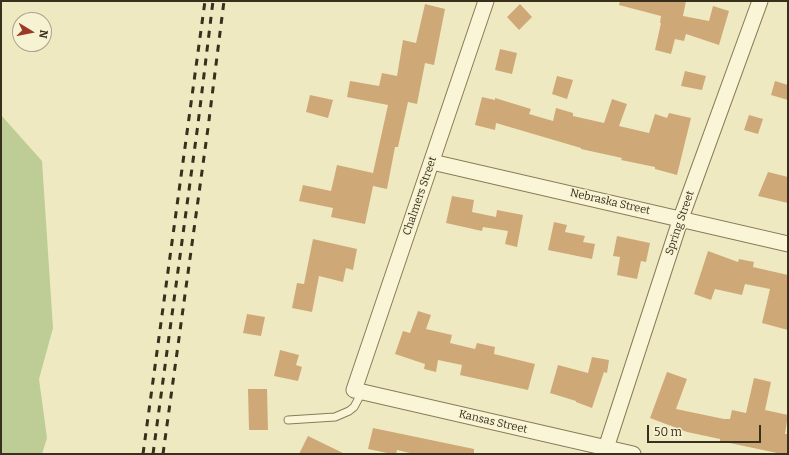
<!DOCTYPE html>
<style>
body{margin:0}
#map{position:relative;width:789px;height:455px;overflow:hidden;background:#efe9c2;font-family:Bitter,serif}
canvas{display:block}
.frame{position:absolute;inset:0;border:2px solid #392f1d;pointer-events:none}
.north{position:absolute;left:12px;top:12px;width:40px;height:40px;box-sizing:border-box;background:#f6f2d2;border:1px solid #aaa48a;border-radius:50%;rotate:100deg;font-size:11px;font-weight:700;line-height:16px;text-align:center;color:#392f1d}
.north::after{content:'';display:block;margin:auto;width:14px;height:18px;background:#9a3927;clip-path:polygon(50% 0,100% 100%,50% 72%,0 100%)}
.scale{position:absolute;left:647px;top:425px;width:114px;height:18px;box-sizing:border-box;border:2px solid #392f1d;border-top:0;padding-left:5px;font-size:12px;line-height:14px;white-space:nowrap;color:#392f1d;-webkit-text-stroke:3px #f6f2d2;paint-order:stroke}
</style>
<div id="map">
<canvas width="789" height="455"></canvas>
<div class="frame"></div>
<div class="north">N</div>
<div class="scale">50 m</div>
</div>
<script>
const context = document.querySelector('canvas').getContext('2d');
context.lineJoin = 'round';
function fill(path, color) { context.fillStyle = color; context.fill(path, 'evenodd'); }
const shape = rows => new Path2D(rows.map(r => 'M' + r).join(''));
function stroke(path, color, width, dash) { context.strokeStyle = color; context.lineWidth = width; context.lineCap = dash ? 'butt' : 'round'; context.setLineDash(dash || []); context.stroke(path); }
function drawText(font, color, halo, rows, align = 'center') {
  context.font = font + ' Bitter,serif'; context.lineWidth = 3; context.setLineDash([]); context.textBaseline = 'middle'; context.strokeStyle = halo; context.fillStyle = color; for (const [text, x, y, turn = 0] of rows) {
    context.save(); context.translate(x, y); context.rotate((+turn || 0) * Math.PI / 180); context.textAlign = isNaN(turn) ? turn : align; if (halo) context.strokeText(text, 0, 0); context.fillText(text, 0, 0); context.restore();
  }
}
const green = shape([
 [1,115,42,161,53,328,39,379,47,438,42,454,1,454]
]);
const building = shape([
 [620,1,686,1,683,16,709,21,713,6,729,11,719,45,686,34,684,41,675,39,671,54,655,50,661,23,660,23,661,16,619,5],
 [425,4,445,9,434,65,425,63,417,104,408,102,398,147,395,147,387,189,373,186,365,224,331,217,333,208,299,201,303,185,331,191,337,165,373,173,388,105,347,97,350,81,379,86,382,73,397,76,403,40,416,43],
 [520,4,532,17,519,30,507,17],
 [500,49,517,53,512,74,495,70],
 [685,71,706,76,702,90,681,86],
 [557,76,573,80,567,99,552,94],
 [775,81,788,85,788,100,771,95],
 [310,95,333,100,328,118,306,112],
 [482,97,495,100,495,98,531,109,529,114,553,121,556,108,573,113,573,116,604,123,612,99,627,104,619,126,649,133,655,114,667,118,669,113,691,118,677,175,655,169,655,167,621,160,622,158,581,149,581,148,496,123,495,130,475,125],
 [749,115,763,119,758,134,744,130],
 [768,172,788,177,788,203,758,196],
 [452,196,474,200,472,212,496,217,497,210,523,215,517,247,505,244,508,231,483,227,482,231,446,223],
 [554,222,567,225,565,232,585,236,583,242,595,244,592,259,548,250],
 [617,236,650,243,646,262,641,261,637,279,617,275,620,257,613,256],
 [313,239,357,249,353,270,346,268,343,282,319,276,312,312,292,308,297,283,304,284],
 [708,251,738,262,739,259,754,262,753,267,788,275,788,330,762,323,770,289,745,284,742,295,715,289,711,300,694,294],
 [418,311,431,315,426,329,452,335,450,343,475,349,477,343,495,347,494,354,535,364,528,390,460,375,462,365,438,360,436,372,424,369,425,364,395,354,403,331,410,333],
 [247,314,265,317,261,336,243,333],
 [280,350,299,355,296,365,302,367,298,381,274,376],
 [592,357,609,360,607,373,604,372,592,408,576,402,576,401,550,393,558,365,588,373],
 [667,372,687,379,676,409,724,419,730,419,732,410,746,413,754,378,771,382,765,410,788,415,785,434,788,434,788,454,782,454,720,441,720,439,687,432,650,418],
 [248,389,267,389,268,430,249,430],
 [373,428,474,449,474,454,414,454,397,450,396,454,392,454,368,449],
 [308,436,345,454,299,454]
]);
const service = shape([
 [288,420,335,417,349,411,354,407,362,392]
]);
const minor = shape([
 [486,1,354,390,633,454],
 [432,162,788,244],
 [606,448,681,218,760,1]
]);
const rail = shape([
 [143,454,205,1],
 [153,454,198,124,213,1],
 [163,454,208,128,224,1]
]);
const streetNames = [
 ["Chalmers Street",420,196,-71],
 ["Nebraska Street",610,202,13],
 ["Spring Street",680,223,-71],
 ["Kansas Street",493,422,13]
];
fill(green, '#becd96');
fill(building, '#cea977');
stroke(service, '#8a7b59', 9);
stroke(minor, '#8a7b59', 17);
stroke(service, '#faf5d6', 7);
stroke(minor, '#faf5d6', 15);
stroke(rail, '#392f1d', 3, [7, 7]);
drawText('11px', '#392f1d', '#f6f2d2', streetNames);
</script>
